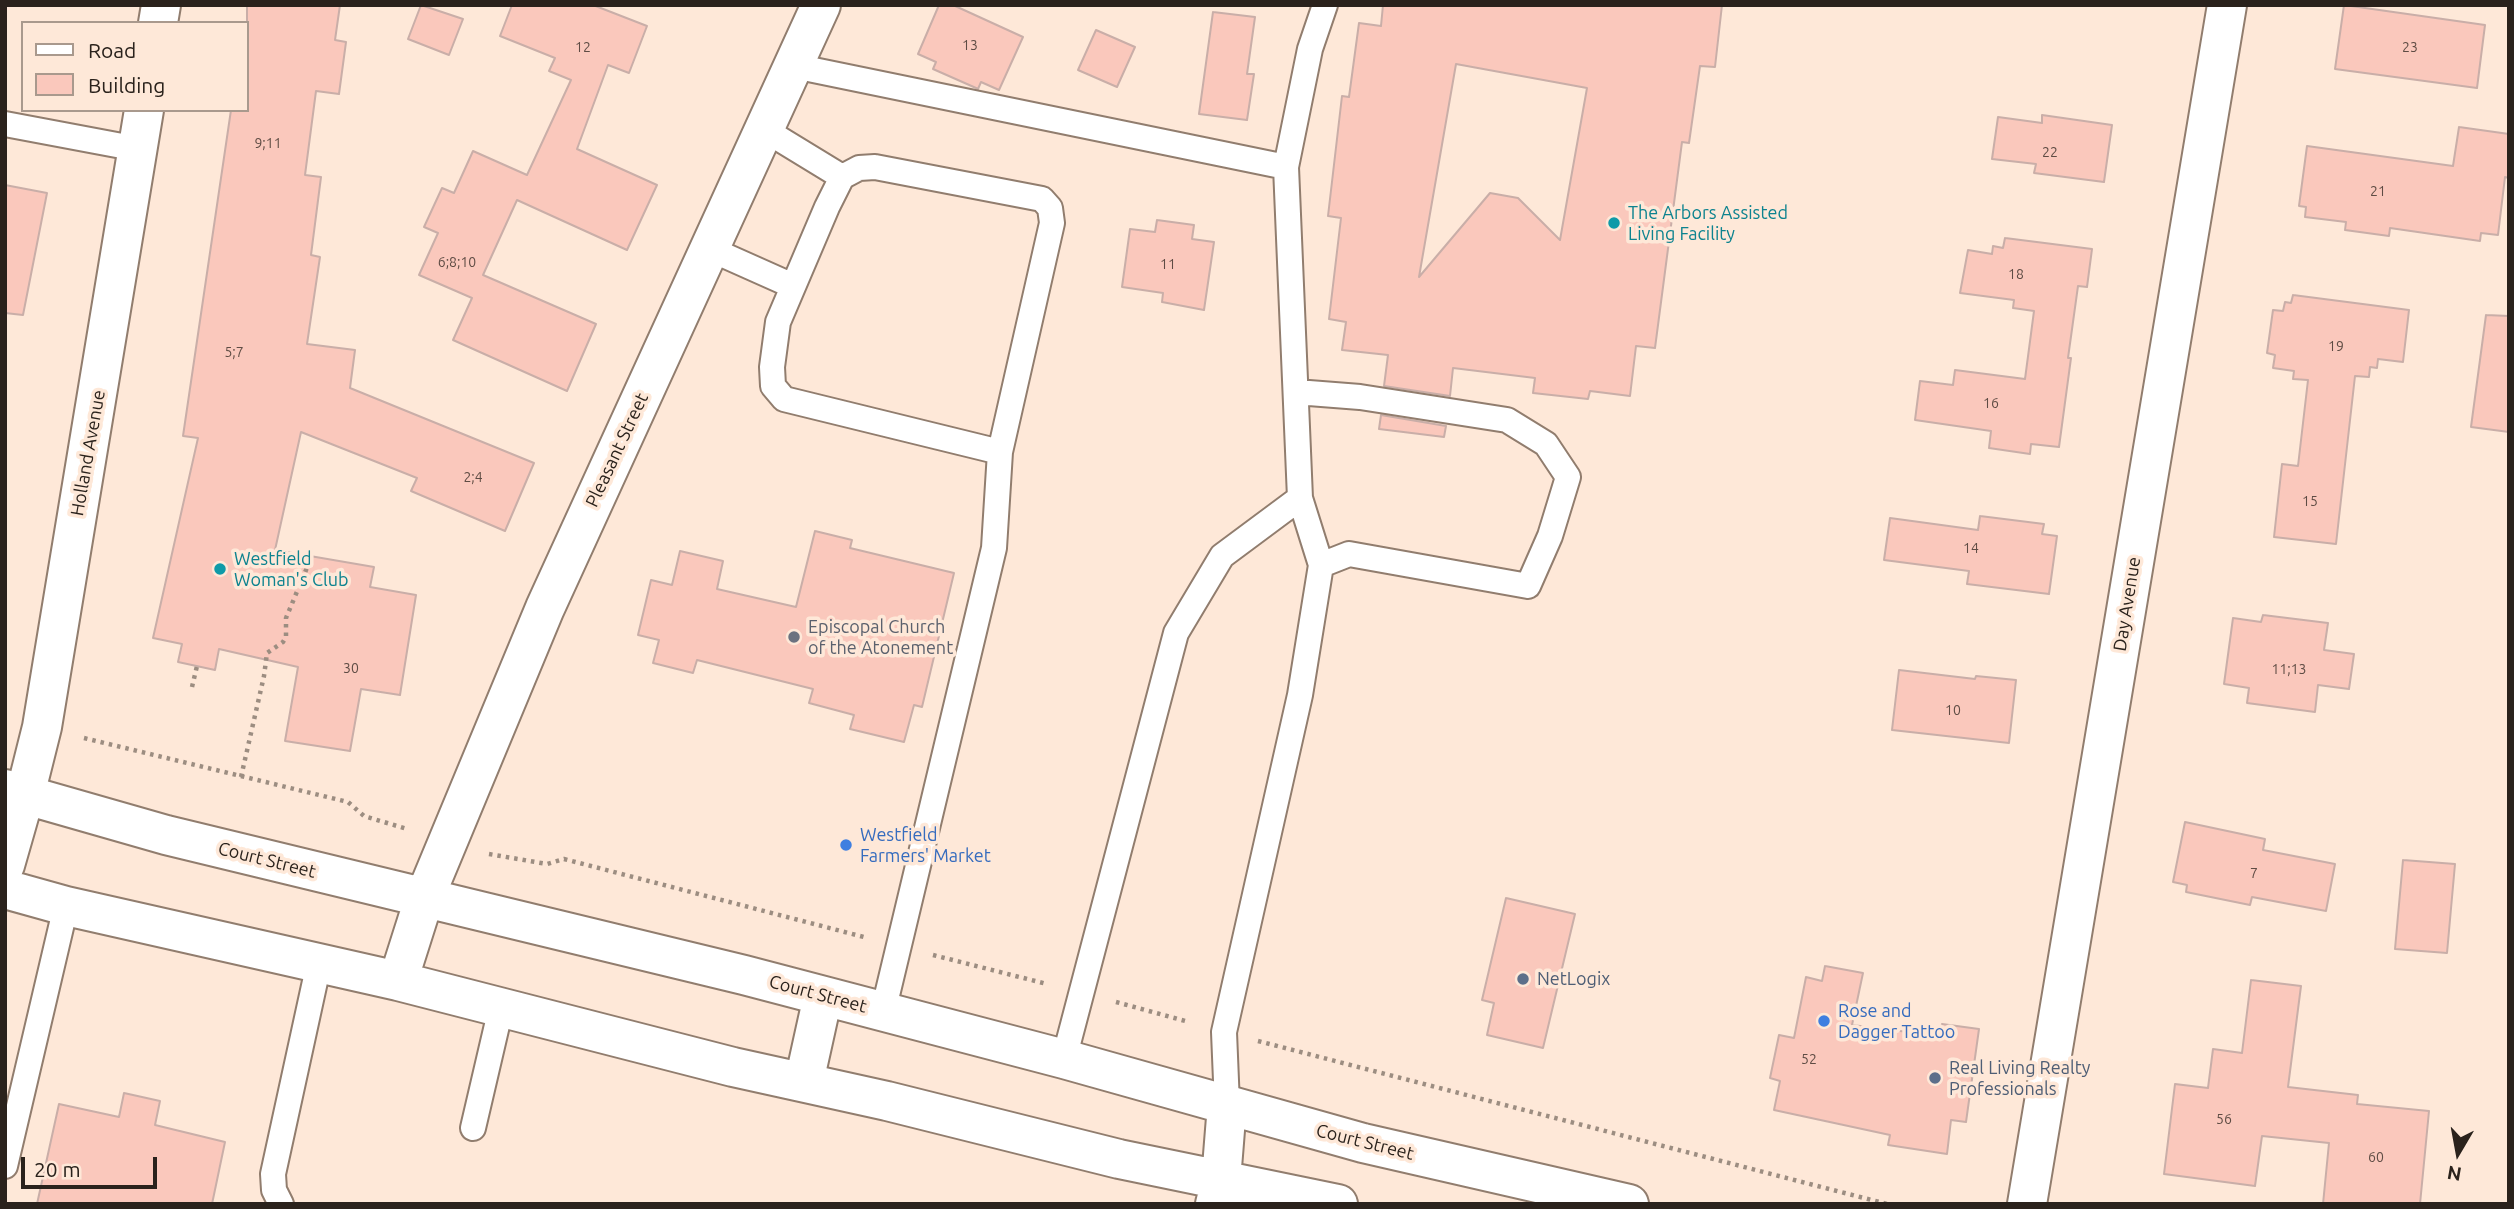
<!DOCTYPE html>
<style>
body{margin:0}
#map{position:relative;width:2514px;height:1209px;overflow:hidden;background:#fee8d8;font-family:Ubuntu,sans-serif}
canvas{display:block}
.frame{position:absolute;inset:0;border:7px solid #2a221c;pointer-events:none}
.legend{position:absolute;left:21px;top:21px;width:228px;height:91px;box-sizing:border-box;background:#fee8d8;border:2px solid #a9998d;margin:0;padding:9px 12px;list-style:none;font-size:21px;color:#2a221c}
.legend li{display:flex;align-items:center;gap:14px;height:35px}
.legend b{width:35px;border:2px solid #a9998d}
.north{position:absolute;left:2423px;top:1118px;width:70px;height:70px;-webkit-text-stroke:5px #fee8d8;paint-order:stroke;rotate:190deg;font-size:19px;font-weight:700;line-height:28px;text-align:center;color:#2a221c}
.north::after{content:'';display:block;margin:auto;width:24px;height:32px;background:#2a221c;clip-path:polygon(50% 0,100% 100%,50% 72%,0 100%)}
.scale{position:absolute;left:21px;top:1157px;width:136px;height:32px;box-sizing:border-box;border:4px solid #2a221c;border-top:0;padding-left:9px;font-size:21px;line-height:24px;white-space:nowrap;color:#2a221c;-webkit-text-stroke:5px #fee8d8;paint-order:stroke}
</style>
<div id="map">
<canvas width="2514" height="1209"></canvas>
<div class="frame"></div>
<ul class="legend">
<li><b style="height:9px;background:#fff"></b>Road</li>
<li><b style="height:19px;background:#fac8bc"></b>Building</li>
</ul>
<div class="north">N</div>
<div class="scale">20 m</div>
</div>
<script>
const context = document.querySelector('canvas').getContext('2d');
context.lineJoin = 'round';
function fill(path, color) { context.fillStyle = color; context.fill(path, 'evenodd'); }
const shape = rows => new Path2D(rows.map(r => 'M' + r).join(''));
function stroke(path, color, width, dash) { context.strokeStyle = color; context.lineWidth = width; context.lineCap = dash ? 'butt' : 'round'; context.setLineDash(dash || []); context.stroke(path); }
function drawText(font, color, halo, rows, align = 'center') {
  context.font = font + ' Ubuntu,sans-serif'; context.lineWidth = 7; context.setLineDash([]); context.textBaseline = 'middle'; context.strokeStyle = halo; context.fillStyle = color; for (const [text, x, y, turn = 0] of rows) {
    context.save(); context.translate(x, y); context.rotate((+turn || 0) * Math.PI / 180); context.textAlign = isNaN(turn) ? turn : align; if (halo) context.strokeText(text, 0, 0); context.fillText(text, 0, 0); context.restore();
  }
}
const building = shape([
 [247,5,340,5,335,40,346,42,339,94,316,91,305,175,321,177,311,255,320,257,307,344,355,350,350,388,534,463,505,531,411,491,417,478,301,432,275,550,374,567,370,587,416,595,400,695,361,689,350,751,285,741,298,667,219,649,215,670,178,662,182,644,153,638,198,438,183,436,231,110,247,110,247,5],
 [421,5,463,19,449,55,408,39,421,5],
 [512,5,593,5,647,26,629,73,608,65,577,149,657,185,627,250,517,200,483,275,596,324,567,391,453,340,472,298,419,275,438,233,424,227,442,188,454,193,473,151,527,175,571,80,549,71,555,58,500,36,512,5],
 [939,5,953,5,1023,37,999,90,981,82,978,89,976,88,933,69,936,62,918,54,939,5],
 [1383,5,1722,5,1715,67,1700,66,1689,143,1682,142,1655,348,1636,346,1630,396,1590,391,1588,399,1533,393,1535,378,1453,368,1450,396,1384,386,1388,355,1342,350,1346,322,1329,319,1341,218,1328,216,1342,96,1349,97,1359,23,1381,26,1383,5],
 [1456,64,1587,88,1560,240,1518,198,1490,193,1419,277,1456,64],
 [2344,5,2485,25,2477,88,2335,69,2344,5],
 [1213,12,1255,17,1247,74,1254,74,1247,120,1199,114,1213,12],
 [1096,30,1135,47,1117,87,1078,70,1096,30],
 [2042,115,2112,125,2104,182,2034,173,2036,164,1992,159,1998,117,2042,123,2042,115],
 [2459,127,2509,134,2509,178,2505,177,2498,235,2481,233,2480,241,2390,228,2389,236,2345,230,2346,222,2305,217,2306,207,2299,206,2307,146,2453,166,2459,127],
 [5,185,47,193,23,315,5,313,5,185],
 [1157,220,1194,225,1192,239,1214,242,1204,310,1162,302,1163,293,1122,287,1130,229,1155,232,1157,220],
 [2005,238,2092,249,2087,287,2078,286,2068,358,2071,358,2059,447,2031,444,2030,454,1989,448,1991,431,1915,420,1920,381,1953,385,1955,370,2025,379,2034,311,2013,308,2014,300,1960,293,1968,250,1992,254,1993,246,2003,248,2005,238],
 [2293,295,2409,310,2403,362,2378,359,2377,368,2370,367,2369,377,2355,376,2336,544,2274,537,2282,464,2298,466,2308,380,2293,379,2294,371,2273,368,2275,355,2267,353,2273,310,2283,311,2285,302,2291,303,2293,295],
 [2486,315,2509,316,2509,432,2471,427,2486,315],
 [1381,415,1446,426,1444,437,1379,429,1381,415],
 [1980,516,2044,524,2042,534,2057,536,2049,594,1967,584,1969,571,1884,560,1890,518,1978,530,1980,516],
 [815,531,852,540,850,548,954,573,922,707,914,705,904,742,850,729,854,715,809,703,813,689,697,660,693,673,653,663,659,640,638,635,651,580,672,585,680,551,723,561,717,589,796,607,815,531],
 [2263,615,2328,623,2324,650,2354,654,2349,689,2318,685,2315,712,2247,703,2249,688,2224,684,2233,618,2261,622,2263,615],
 [1899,670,1975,679,1976,676,2016,680,2009,743,1892,730,1899,670],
 [2185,822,2265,839,2263,850,2335,864,2326,911,2252,897,2250,905,2186,892,2187,885,2173,882,2185,822],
 [2403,860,2455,864,2447,953,2395,949,2403,860],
 [1506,898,1575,914,1543,1048,1487,1035,1494,1003,1482,1000,1506,898],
 [1825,966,1863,973,1852,1025,1940,1036,1942,1024,1979,1029,1966,1122,1951,1120,1947,1154,1888,1145,1890,1135,1774,1110,1780,1081,1770,1078,1779,1035,1794,1038,1806,977,1822,981,1825,966],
 [2251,980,2301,986,2288,1087,2358,1095,2357,1104,2429,1111,2420,1204,2323,1204,2329,1143,2262,1136,2255,1186,2164,1174,2175,1084,2208,1088,2213,1049,2242,1053,2251,980],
 [124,1093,160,1101,155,1125,225,1142,212,1204,37,1204,59,1104,119,1117,124,1093]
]);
const path = shape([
 [192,687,197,666],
 [84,738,348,802,364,816,407,829],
 [241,777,264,676,267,653,283,642,286,637,286,618,311,558],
 [489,854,547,864,564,859,864,937],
 [933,955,1047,984],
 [1116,1002,1189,1022],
 [1258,1041,1887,1204]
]);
const lane = shape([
 [794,66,1286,167],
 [5,124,138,149],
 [765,130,842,177],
 [875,167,1042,199,1050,208,1052,223,1000,452,784,399,773,386,772,367,778,322,827,207,842,177,859,168,875,167],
 [710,249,793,286],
 [1296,392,1360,397,1507,420,1546,444,1568,477,1550,536,1528,586,1349,554,1321,565],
 [883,1012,994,548,1000,452],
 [1064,1059,1176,633,1222,556,1300,498],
 [1227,1105,1224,1032,1300,695,1321,565,1300,498,1286,167,1310,49,1325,5],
 [473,1128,501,1008],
 [5,1166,66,906],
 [281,1204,274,1190,273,1174,319,963]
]);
const street = shape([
 [158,23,161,5],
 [25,795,42,727,144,110],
 [2027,1204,2227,5]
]);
const secondary = shape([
 [5,789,166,835,744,975,1064,1059,1363,1143,1629,1204],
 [5,865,25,795],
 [5,889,66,906,398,981,733,1067,887,1101,1119,1159,1338,1204],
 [398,981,424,899,545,608,821,5],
 [804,1082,823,996],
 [1215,1204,1221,1180,1227,1105]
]);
const markers = [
 [1614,223,7,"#0f9aa8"],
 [220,569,7,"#0f9aa8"],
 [794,637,7,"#6b7280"],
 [846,845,7,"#3f7fe0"],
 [1523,979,7,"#5c6f8a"],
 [1824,1021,7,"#3f7fe0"],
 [1935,1078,7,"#5c6f8a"]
];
const numberNames = [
 ["13",970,45],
 ["12",583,47],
 ["23",2410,47],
 ["9;11",268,143],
 ["22",2050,152],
 ["21",2378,191],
 ["6;8;10",457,262],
 ["11",1168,264],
 ["18",2016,274],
 ["19",2336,346],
 ["5;7",234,352],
 ["16",1991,403],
 ["2;4",473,477],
 ["15",2310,501],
 ["14",1971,548],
 ["30",351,668],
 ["11;13",2289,669],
 ["10",1953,710],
 ["7",2254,873],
 ["52",1809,1059],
 ["56",2224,1119],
 ["60",2376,1157]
];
const cultureNames = [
 ["The Arbors Assisted",1628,213],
 ["Living Facility",1628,234],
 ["Westfield",234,559],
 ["Woman's Club",234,580]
];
const streetNames = [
 ["Pleasant Street",617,450,-65],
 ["Holland Avenue",88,453,-80],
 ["Day Avenue",2127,604,-81],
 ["Court Street",267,860,14],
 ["Court Street",818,994,15],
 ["Court Street",1365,1142,14]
];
const worshipNames = [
 ["Episcopal Church",808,627],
 ["of the Atonement",808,648]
];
const shopNames = [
 ["Westfield",860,835],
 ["Farmers' Market",860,856],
 ["Rose and",1838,1011],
 ["Dagger Tattoo",1838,1032]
];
const serviceNames = [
 ["NetLogix",1537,979],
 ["Real Living Realty",1949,1068],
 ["Professionals",1949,1089]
];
fill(building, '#fac8bc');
stroke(building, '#c9aea8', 2);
stroke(lane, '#917d6e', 28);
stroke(street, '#917d6e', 42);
stroke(secondary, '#917d6e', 42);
stroke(path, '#9c8d81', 4.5, [3.5, 5]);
stroke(lane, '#fff', 24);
stroke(street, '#fff', 38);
stroke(secondary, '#fff', 38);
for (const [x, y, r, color] of markers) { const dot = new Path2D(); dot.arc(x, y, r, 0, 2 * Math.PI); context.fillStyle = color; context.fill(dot); stroke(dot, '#fee8d8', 2.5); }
drawText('14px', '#5e4c44', null, numberNames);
drawText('18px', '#0d838f', '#fee8d8', cultureNames, 'left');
drawText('18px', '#2a221c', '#fee8d8', streetNames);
drawText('18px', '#5b616d', '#fee8d8', worshipNames, 'left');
drawText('18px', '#366cbe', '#fee8d8', shopNames, 'left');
drawText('18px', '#4e5e75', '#fee8d8', serviceNames, 'left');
</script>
